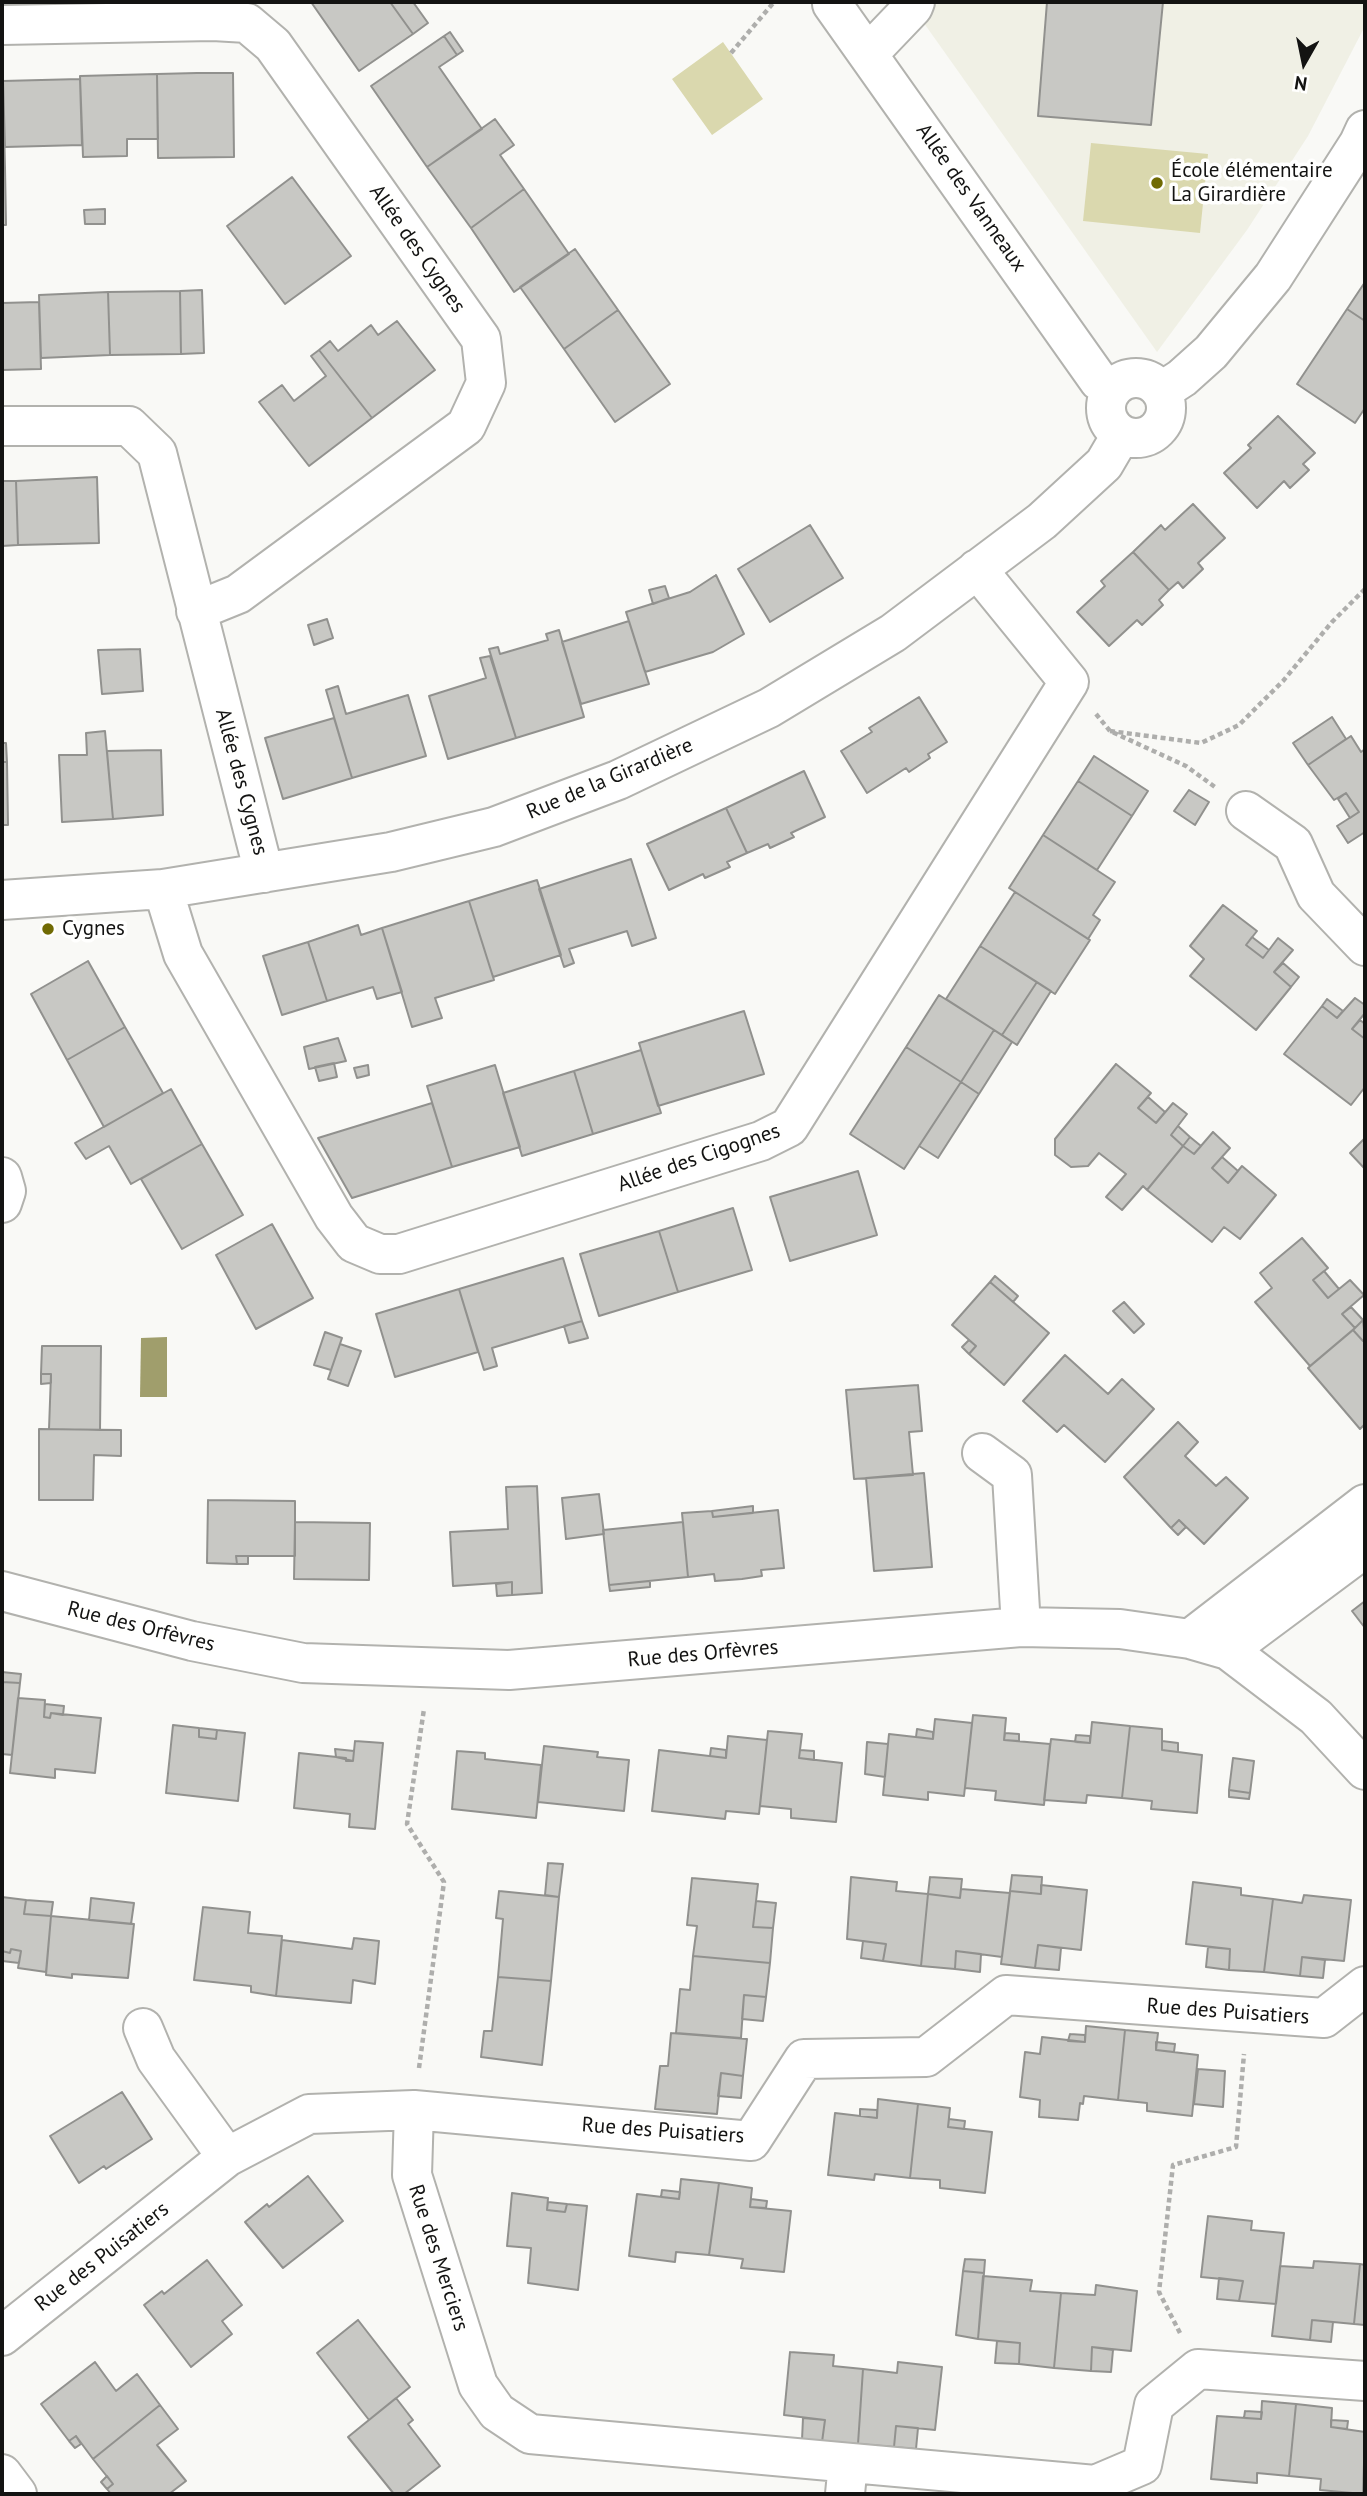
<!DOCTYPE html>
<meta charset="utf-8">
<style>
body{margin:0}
#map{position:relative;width:1367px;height:2496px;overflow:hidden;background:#f9f9f6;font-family:"PT Sans",sans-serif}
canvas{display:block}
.frame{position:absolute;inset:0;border:4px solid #131312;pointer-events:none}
.north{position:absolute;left:1269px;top:28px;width:70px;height:70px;-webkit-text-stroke:5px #fffffe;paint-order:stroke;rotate:189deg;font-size:19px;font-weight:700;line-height:28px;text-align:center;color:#131312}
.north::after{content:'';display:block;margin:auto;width:24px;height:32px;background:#131312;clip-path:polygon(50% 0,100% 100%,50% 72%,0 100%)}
</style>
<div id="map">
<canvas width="1367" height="2496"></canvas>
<div class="frame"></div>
<div class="north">N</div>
</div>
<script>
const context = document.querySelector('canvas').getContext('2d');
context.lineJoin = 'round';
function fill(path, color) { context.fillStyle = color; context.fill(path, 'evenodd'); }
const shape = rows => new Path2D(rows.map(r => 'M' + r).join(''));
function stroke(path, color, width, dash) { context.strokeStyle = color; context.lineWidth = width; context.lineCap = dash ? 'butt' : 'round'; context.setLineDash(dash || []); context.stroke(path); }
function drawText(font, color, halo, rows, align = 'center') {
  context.font = font + ' "PT Sans",sans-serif'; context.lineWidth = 7; context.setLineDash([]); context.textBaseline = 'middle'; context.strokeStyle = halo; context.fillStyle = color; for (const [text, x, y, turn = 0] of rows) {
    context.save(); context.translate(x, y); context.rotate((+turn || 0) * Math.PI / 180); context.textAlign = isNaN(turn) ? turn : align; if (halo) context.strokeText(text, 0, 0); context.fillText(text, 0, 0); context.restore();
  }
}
const built = shape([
 [909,2,1365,2,1365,26,1308,136,1247,230,1157,352]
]);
const green = shape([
 [723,42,763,99,712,135,672,79],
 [1091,143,1208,154,1200,233,1083,221]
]);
const water = shape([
 [167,1337,167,1397,140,1397,141,1338]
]);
const building = shape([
 [311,2,390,2,413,34,359,71,311,2],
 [390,2,413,2,428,23,413,34,390,2],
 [1047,2,1163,2,1151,125,1038,116,1047,2],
 [450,32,463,51,457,55,444,36,450,32],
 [444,36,457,55,439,67,482,129,427,167,371,86,444,36],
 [197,73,233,73,234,157,158,158,157,74,197,73],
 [157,74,158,139,127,139,127,156,83,157,80,76,157,74],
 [80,79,82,145,5,147,3,81,80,79],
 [2,81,3,81,5,168,2,168,2,81],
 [495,119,514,145,500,155,524,189,471,228,427,167,495,119],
 [2,168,5,168,6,225,2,225,2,168],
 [292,177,351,256,285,304,227,226,292,177],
 [524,189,569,254,514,292,471,228,524,189],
 [105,209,105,224,85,224,84,210,105,209],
 [575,249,618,310,564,349,520,287,575,249],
 [1365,282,1365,321,1347,309,1365,282],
 [202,290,204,353,181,354,180,291,202,290],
 [180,291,181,354,110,355,108,292,180,291],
 [108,292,110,355,41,358,39,295,108,292],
 [39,302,41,369,2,370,2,303,39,302],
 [1347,309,1365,321,1365,408,1355,423,1297,384,1347,309],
 [618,310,670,384,615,422,564,349,618,310],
 [397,321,435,370,372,418,319,350,330,341,338,351,371,325,378,335,397,321],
 [319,350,372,418,309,466,259,402,282,385,294,401,326,376,311,356,319,350],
 [1278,416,1315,453,1303,464,1309,470,1290,488,1284,481,1257,508,1224,473,1251,448,1248,445,1278,416],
 [97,477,99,543,18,545,16,481,97,477],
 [2,481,16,481,18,545,2,546,2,481],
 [1193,504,1225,538,1198,563,1203,569,1183,588,1178,582,1169,590,1133,552,1161,525,1165,530,1193,504],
 [810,525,843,578,770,622,738,569,810,525],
 [1133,552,1169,590,1159,600,1163,605,1142,625,1137,620,1109,646,1077,612,1105,586,1101,581,1133,552],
 [716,575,744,634,713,652,645,672,626,612,690,592,716,575],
 [665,586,669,598,653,604,649,590,665,586],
 [327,619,333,638,314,645,308,625,327,619],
 [629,621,649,684,581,704,562,642,629,621],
 [559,630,584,717,516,738,489,649,498,647,500,654,548,640,546,634,559,630],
 [140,649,143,691,102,694,98,650,140,649],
 [490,656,516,738,448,759,429,696,486,678,480,658,490,656],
 [338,686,346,714,408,695,426,756,352,778,326,690,338,686],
 [919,697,947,742,928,754,930,758,909,772,906,768,867,793,841,751,872,732,869,728,919,697],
 [1332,717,1346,739,1308,765,1293,743,1332,717],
 [334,718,352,778,283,799,265,738,334,718],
 [105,731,113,819,62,822,59,755,87,755,86,733,105,731],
 [1351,736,1361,752,1365,749,1365,832,1348,843,1337,826,1359,812,1346,793,1334,800,1308,765,1351,736],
 [2,743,6,743,7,762,2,762,2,743],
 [161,750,163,815,113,819,107,751,161,750],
 [1094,756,1148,791,1132,816,1078,781,1094,756],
 [2,762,7,762,8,825,2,825,2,762],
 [804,771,825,817,791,833,794,837,770,848,768,844,747,853,726,808,804,771],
 [1078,781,1132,816,1097,870,1043,835,1078,781],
 [1189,790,1209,802,1195,825,1174,811,1189,790],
 [1346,793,1359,812,1350,818,1338,799,1346,793],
 [726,808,747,853,727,862,730,867,705,878,703,874,669,890,647,844,726,808],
 [1043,835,1115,882,1093,915,1100,920,1088,939,1009,888,1043,835],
 [631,859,656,938,632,946,627,931,569,949,574,963,564,967,539,889,631,859],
 [537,880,561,955,493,977,469,901,537,880],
 [1015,892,1090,940,1055,994,980,946,1015,892],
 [469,901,494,980,435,998,442,1018,412,1027,382,928,469,901],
 [1223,905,1257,931,1246,945,1263,958,1278,938,1293,950,1274,972,1291,987,1256,1030,1190,976,1204,959,1190,946,1223,905],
 [358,925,361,935,382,928,402,992,377,999,373,987,327,1001,308,942,358,925],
 [1252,937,1269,950,1263,958,1246,945,1252,937],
 [308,942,327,1001,282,1015,263,956,308,942],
 [980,946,1037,982,1002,1035,946,999,980,946],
 [88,961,125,1027,67,1060,31,994,88,961],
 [1283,963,1299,977,1291,987,1274,972,1283,963],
 [1037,982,1051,991,1017,1045,1002,1035,1037,982],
 [939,995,994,1030,961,1082,906,1047,939,995],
 [1355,998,1365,1005,1365,1013,1352,1029,1365,1039,1365,1087,1351,1105,1284,1054,1322,1006,1337,1018,1355,998],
 [1327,999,1343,1011,1337,1018,1322,1006,1327,999],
 [744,1011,764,1074,658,1106,639,1043,744,1011],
 [1360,1020,1365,1024,1365,1039,1352,1029,1360,1020],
 [125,1027,163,1093,104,1127,67,1060,125,1027],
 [994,1030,1012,1042,979,1094,961,1082,994,1030],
 [338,1038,346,1061,309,1069,304,1047,338,1038],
 [906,1047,961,1082,904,1169,850,1134,906,1047],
 [641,1050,661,1113,593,1134,574,1071,641,1050],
 [334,1063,337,1077,319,1081,315,1067,334,1063],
 [1116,1064,1151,1093,1138,1108,1156,1123,1173,1103,1187,1114,1171,1135,1183,1146,1147,1190,1143,1186,1122,1210,1106,1197,1126,1174,1099,1153,1088,1166,1071,1167,1055,1155,1055,1139,1116,1064],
 [368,1065,369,1075,357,1078,354,1068,368,1065],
 [495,1065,520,1147,452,1167,427,1086,495,1065],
 [574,1071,593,1134,522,1156,503,1093,574,1071],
 [961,1082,979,1094,938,1158,919,1146,961,1082],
 [171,1089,202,1144,131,1184,109,1146,86,1159,75,1143,171,1089],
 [1148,1097,1165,1112,1156,1123,1138,1108,1148,1097],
 [432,1103,452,1167,352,1198,318,1138,432,1103],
 [1178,1126,1190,1137,1183,1146,1171,1135,1178,1126],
 [1213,1132,1230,1148,1212,1168,1228,1183,1242,1166,1276,1195,1240,1239,1224,1227,1212,1242,1147,1190,1183,1146,1194,1154,1213,1132],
 [1190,1137,1201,1146,1194,1154,1183,1146,1190,1137],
 [1365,1138,1365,1169,1350,1153,1365,1138],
 [202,1144,243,1215,182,1249,141,1179,202,1144],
 [1222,1157,1238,1171,1228,1183,1212,1168,1222,1157],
 [858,1171,877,1235,790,1261,770,1197,858,1171],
 [733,1208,752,1270,678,1292,659,1231,733,1208],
 [272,1224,313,1298,256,1329,216,1255,272,1224],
 [659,1231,678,1292,599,1316,580,1254,659,1231],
 [1302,1238,1328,1268,1313,1280,1328,1298,1350,1280,1364,1295,1342,1314,1355,1328,1310,1366,1255,1302,1272,1288,1260,1273,1302,1238],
 [563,1258,582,1321,492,1348,497,1366,484,1370,459,1289,563,1258],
 [1324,1271,1339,1289,1328,1298,1313,1280,1324,1271],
 [995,1276,1018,1296,1013,1302,990,1282,995,1276],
 [990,1282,1049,1333,1004,1385,969,1354,976,1346,952,1325,990,1282],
 [459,1289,478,1352,395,1377,376,1314,459,1289],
 [1124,1302,1144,1324,1134,1333,1113,1311,1124,1302],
 [1351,1307,1363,1320,1355,1328,1342,1314,1351,1307],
 [1363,1320,1365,1339,1363,1341,1353,1330,1363,1320],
 [582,1321,588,1338,569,1343,564,1326,582,1321],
 [1353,1330,1363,1341,1365,1339,1365,1424,1360,1429,1308,1368,1353,1330],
 [325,1332,342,1338,331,1370,314,1365,325,1332],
 [969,1340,976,1346,969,1354,962,1347,969,1340],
 [340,1344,361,1351,348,1386,328,1379,340,1344],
 [42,1346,101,1346,100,1430,49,1429,51,1374,41,1374,42,1346],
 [1065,1355,1108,1394,1122,1379,1154,1409,1105,1462,1064,1425,1057,1432,1023,1401,1065,1355],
 [41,1374,51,1374,51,1383,41,1384,41,1374],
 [918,1385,922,1431,909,1432,913,1475,854,1479,846,1390,918,1385],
 [1178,1422,1198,1442,1185,1456,1216,1486,1226,1477,1248,1498,1204,1544,1179,1520,1171,1528,1124,1477,1178,1422],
 [39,1429,121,1430,121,1456,94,1455,93,1500,39,1500,39,1429],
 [924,1473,932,1567,874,1571,866,1478,924,1473],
 [537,1486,542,1593,512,1595,512,1582,453,1586,450,1532,508,1529,506,1487,537,1486],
 [599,1494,604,1534,566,1539,562,1498,599,1494],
 [208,1500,295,1501,295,1556,236,1556,237,1564,207,1563,208,1500],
 [753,1506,753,1513,713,1517,712,1511,753,1506],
 [778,1510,784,1568,761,1570,762,1576,742,1579,715,1581,714,1574,688,1577,682,1513,712,1511,713,1517,778,1510],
 [1179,1520,1186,1527,1178,1535,1171,1528,1179,1520],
 [295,1522,370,1523,369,1580,294,1579,295,1522],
 [683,1522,688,1577,609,1585,603,1530,683,1522],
 [236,1556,248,1556,248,1564,237,1564,236,1556],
 [650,1581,650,1587,610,1591,609,1585,650,1581],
 [512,1582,512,1595,497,1596,496,1584,512,1582],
 [1365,1601,1365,1628,1352,1611,1365,1601],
 [2,1672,21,1674,20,1683,2,1682,2,1672],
 [2,1682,20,1683,12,1755,2,1754,2,1682],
 [18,1698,45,1700,44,1717,50,1718,51,1713,101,1718,95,1773,55,1769,55,1778,10,1773,18,1698],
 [45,1704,64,1706,63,1715,51,1713,50,1718,44,1717,45,1704],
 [973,1715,1006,1718,1004,1740,1050,1744,1044,1805,995,1800,996,1791,965,1788,973,1715],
 [935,1719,972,1723,964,1796,928,1792,928,1800,883,1795,889,1734,933,1739,935,1719],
 [1092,1722,1130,1726,1122,1798,1087,1795,1086,1803,1044,1800,1051,1739,1090,1743,1092,1722],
 [173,1725,199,1728,199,1737,216,1739,217,1730,245,1733,238,1801,166,1793,173,1725],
 [1130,1726,1162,1729,1162,1750,1202,1755,1197,1813,1151,1809,1152,1801,1122,1798,1130,1726],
 [199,1728,217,1730,216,1739,199,1737,199,1728],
 [917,1729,933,1732,933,1739,916,1737,917,1729],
 [768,1731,802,1734,799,1758,842,1763,836,1822,791,1818,791,1809,760,1806,768,1731],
 [1005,1733,1019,1734,1019,1741,1004,1740,1005,1733],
 [1076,1735,1090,1736,1090,1743,1075,1742,1076,1735],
 [728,1736,767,1740,759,1814,726,1811,725,1819,652,1811,659,1750,726,1758,728,1736],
 [355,1741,383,1743,375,1829,349,1827,350,1814,294,1808,299,1753,346,1758,346,1761,353,1761,355,1741],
 [1162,1741,1178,1743,1178,1752,1162,1750,1162,1741],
 [867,1742,888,1744,885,1777,865,1774,867,1742],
 [544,1746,598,1752,597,1757,629,1760,624,1811,538,1802,544,1746],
 [711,1748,726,1750,726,1758,710,1756,711,1748],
 [335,1749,354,1751,353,1761,336,1757,335,1749],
 [800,1750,814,1751,814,1760,799,1758,800,1750],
 [457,1751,485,1753,485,1759,541,1765,536,1818,452,1809,457,1751],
 [1233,1758,1254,1761,1250,1793,1229,1790,1233,1758],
 [1229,1790,1250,1793,1249,1799,1229,1797,1229,1790],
 [548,1863,563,1864,559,1897,545,1895,548,1863],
 [1012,1875,1042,1877,1041,1894,1010,1891,1012,1875],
 [851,1877,897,1882,896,1891,928,1894,921,1966,883,1961,886,1944,847,1939,851,1877],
 [930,1877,962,1879,960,1898,928,1894,930,1877],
 [692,1878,758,1884,753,1927,773,1928,770,1963,693,1956,697,1926,687,1925,692,1878],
 [1193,1882,1241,1888,1241,1895,1273,1899,1264,1972,1229,1970,1230,1949,1186,1944,1193,1882],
 [1041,1885,1087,1890,1081,1950,1038,1945,1035,1968,1001,1964,1010,1891,1041,1894,1041,1885],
 [961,1889,1010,1893,1002,1957,956,1951,955,1969,921,1966,928,1894,960,1898,961,1889],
 [499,1891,559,1897,551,1981,498,1977,503,1919,496,1918,499,1891],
 [1304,1895,1351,1900,1344,1961,1302,1957,1300,1976,1264,1972,1273,1899,1302,1903,1304,1895],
 [2,1897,26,1900,24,1914,51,1916,46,1972,18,1968,21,1951,11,1949,10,1953,2,1951,2,1897],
 [91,1898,134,1903,131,1924,89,1920,91,1898],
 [26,1900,53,1902,51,1916,24,1914,26,1900],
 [756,1901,776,1903,773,1928,753,1927,756,1901],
 [203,1907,250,1912,248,1933,282,1936,276,1996,251,1992,251,1986,194,1980,203,1907],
 [51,1916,134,1924,128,1978,72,1974,72,1978,46,1975,51,1916],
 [354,1938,379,1941,375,1984,353,1980,351,2003,276,1996,282,1940,352,1949,354,1938],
 [863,1941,886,1944,883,1961,861,1958,863,1941],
 [1038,1945,1061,1948,1059,1970,1035,1968,1038,1945],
 [1208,1947,1230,1949,1229,1970,1206,1967,1208,1947],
 [11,1949,21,1951,19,1963,2,1961,2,1951,10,1953,11,1949],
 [956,1951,981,1954,980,1972,955,1969,956,1951],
 [693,1956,770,1963,766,1997,744,1995,741,2038,676,2033,680,1989,690,1990,693,1956],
 [1302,1957,1325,1960,1323,1978,1300,1976,1302,1957],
 [498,1977,551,1981,542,2065,481,2057,484,2031,492,2031,498,1977],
 [744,1995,766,1997,763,2021,742,2019,744,1995],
 [1086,2026,1125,2030,1118,2100,1084,2096,1083,2104,1080,2103,1078,2120,1039,2117,1040,2100,1020,2097,1025,2052,1040,2054,1042,2037,1085,2042,1086,2026],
 [1125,2030,1158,2033,1156,2050,1198,2055,1192,2116,1147,2111,1147,2103,1118,2100,1125,2030],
 [671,2033,747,2039,743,2076,721,2073,717,2114,655,2109,660,2066,668,2066,671,2033],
 [1070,2034,1085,2035,1085,2042,1068,2041,1070,2034],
 [1156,2042,1175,2044,1174,2052,1156,2050,1156,2042],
 [1198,2069,1225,2071,1223,2107,1194,2104,1198,2069],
 [721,2073,743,2076,741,2098,718,2096,721,2073],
 [122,2092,152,2139,106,2169,104,2166,79,2183,50,2136,122,2092],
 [878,2099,918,2104,910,2178,875,2174,874,2180,828,2175,835,2113,877,2118,878,2099],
 [918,2104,950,2108,948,2127,992,2132,985,2193,940,2188,940,2180,910,2178,918,2104],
 [860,2109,877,2110,877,2118,860,2116,860,2109],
 [949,2119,965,2121,964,2129,948,2127,949,2119],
 [308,2176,343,2221,283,2268,245,2222,267,2204,269,2207,308,2176],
 [681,2179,719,2183,709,2255,676,2252,675,2262,629,2256,637,2194,679,2199,681,2179],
 [719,2183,752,2188,750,2207,791,2211,784,2272,741,2268,743,2259,709,2255,719,2183],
 [662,2190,680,2192,679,2199,661,2197,662,2190],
 [512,2193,548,2198,547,2210,565,2212,567,2204,587,2206,578,2290,528,2283,531,2248,507,2246,512,2193],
 [751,2199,767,2201,766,2208,750,2207,751,2199],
 [548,2202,567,2204,565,2212,547,2210,548,2202],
 [1208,2216,1252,2221,1251,2230,1284,2233,1276,2304,1239,2301,1243,2281,1201,2277,1208,2216],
 [965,2259,985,2260,984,2273,963,2271,965,2259],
 [207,2260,242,2305,222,2321,232,2334,191,2367,144,2305,162,2291,164,2294,207,2260],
 [1314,2261,1360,2264,1354,2324,1312,2320,1310,2340,1272,2336,1280,2266,1313,2268,1314,2261],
 [1360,2264,1365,2265,1365,2325,1354,2324,1360,2264],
 [963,2271,984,2273,978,2339,956,2335,963,2271],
 [983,2276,1032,2280,1030,2291,1061,2293,1054,2368,1019,2364,1020,2343,978,2339,983,2276],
 [1219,2278,1243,2281,1239,2301,1217,2299,1219,2278],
 [1096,2285,1137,2291,1131,2351,1092,2347,1091,2371,1054,2368,1061,2293,1095,2295,1096,2285],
 [358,2320,410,2387,369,2420,317,2353,358,2320],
 [1312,2320,1333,2322,1331,2342,1310,2340,1312,2320],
 [997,2341,1020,2343,1019,2364,995,2363,997,2341],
 [1092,2347,1113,2350,1111,2372,1091,2371,1092,2347],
 [790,2352,834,2355,833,2366,863,2369,858,2444,822,2442,825,2420,784,2415,790,2352],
 [95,2362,116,2391,137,2374,160,2405,93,2459,76,2436,69,2441,41,2404,95,2362],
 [898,2362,942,2367,935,2430,896,2426,894,2447,858,2444,863,2369,897,2373,898,2362],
 [396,2398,413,2420,408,2424,440,2466,404,2494,394,2494,348,2437,396,2398],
 [1262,2401,1296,2404,1289,2476,1257,2473,1257,2483,1211,2479,1217,2416,1261,2419,1262,2401],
 [1296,2404,1332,2408,1331,2427,1365,2432,1363,2494,1320,2490,1321,2479,1289,2476,1296,2404],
 [160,2405,178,2429,157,2445,186,2481,169,2494,111,2494,107,2489,113,2484,93,2459,160,2405],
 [1245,2411,1262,2412,1261,2419,1244,2418,1245,2411],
 [803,2418,825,2420,822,2442,802,2440,803,2418],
 [1331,2420,1348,2421,1347,2429,1331,2427,1331,2420],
 [896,2426,918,2428,916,2449,894,2447,896,2426],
 [76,2436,81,2444,75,2448,69,2441,76,2436],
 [107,2476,113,2484,107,2489,101,2482,107,2476]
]);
const path = shape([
 [731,53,774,2],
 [1096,714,1110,731,1186,766,1215,787],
 [1110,731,1201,743,1239,725,1283,681,1332,622,1365,589],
 [419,2068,444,1882,407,1824,424,1709],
 [1180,2333,1159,2292,1173,2165,1236,2147,1244,2054]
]);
const minor = shape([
 [832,4,1099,381,1112,390],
 [2,25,213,21,247,23,273,45,481,339,486,383,466,426,238,594,196,611],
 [869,53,913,7,915,2],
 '1106 408a30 30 0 1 1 60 0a30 30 0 1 1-60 0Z',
 [1162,391,1182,378,1211,352,1273,277,1359,143,1365,130],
 [2,426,129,426,157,453,264,873],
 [1246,811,1293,844,1316,895,1365,946],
 [163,889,183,954,334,1217,354,1243,380,1254,399,1254,761,1141,789,1127,1069,682,977,569],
 [2,900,163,889,391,852,494,827,618,780,769,708,893,633,1042,521,1104,464,1121,435],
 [2,1177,6,1191,2,1203],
 [982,1453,1012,1475,1021,1627],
 [2,1591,192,1641,303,1663,509,1670,1021,1627,1120,1629,1190,1639,1228,1650,1316,1717,1365,1770],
 [1190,1639,1365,1504],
 [1228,1650,1365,1548],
 [143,2028,156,2059,227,2157],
 [414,2110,412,2175,478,2385,497,2412,530,2434,1095,2485,1142,2465,1154,2405,1198,2369,1365,2381],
 [2,2336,227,2157,309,2114,414,2110,751,2141,804,2059,926,2057,1006,1995,1324,2018,1365,1986],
 [2,2474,17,2494],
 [845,2494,848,2463]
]);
const markers = [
 [1157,183,7,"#706a03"],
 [48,929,7,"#706a03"]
];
const poiNames = [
 ["École élémentaire",1171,171],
 ["La Girardière",1171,195],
 ["Cygnes",62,929]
];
const streetNames = [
 ["Allée des Vanneaux",971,198,55],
 ["Allée des Cygnes",417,249,55],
 ["Rue de la Girardière",610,779,-23],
 ["Allée des Cygnes",241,782,75],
 ["Allée des Cigognes",699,1158,-19],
 ["Rue des Orfèvres",141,1627,14],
 ["Rue des Orfèvres",703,1654,-5],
 ["Rue des Puisatiers",1228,2012,4],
 ["Rue des Puisatiers",663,2131,4],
 ["Rue des Puisatiers",102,2257,-38],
 ["Rue des Merciers",438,2258,72]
];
fill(built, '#f0f0e5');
fill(green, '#dad8ae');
fill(water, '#a09e6c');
fill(building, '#c8c8c4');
stroke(building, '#91918e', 2);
stroke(minor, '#b2b2ae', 42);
stroke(path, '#aeaeac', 4.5, [5, 3.5]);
stroke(minor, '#fff', 38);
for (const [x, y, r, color] of markers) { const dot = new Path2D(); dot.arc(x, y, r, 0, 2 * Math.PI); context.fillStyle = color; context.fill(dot); stroke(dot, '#fffffe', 2.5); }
drawText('21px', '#131312', '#fffffe', poiNames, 'left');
drawText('21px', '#131312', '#fffffe', streetNames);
</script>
